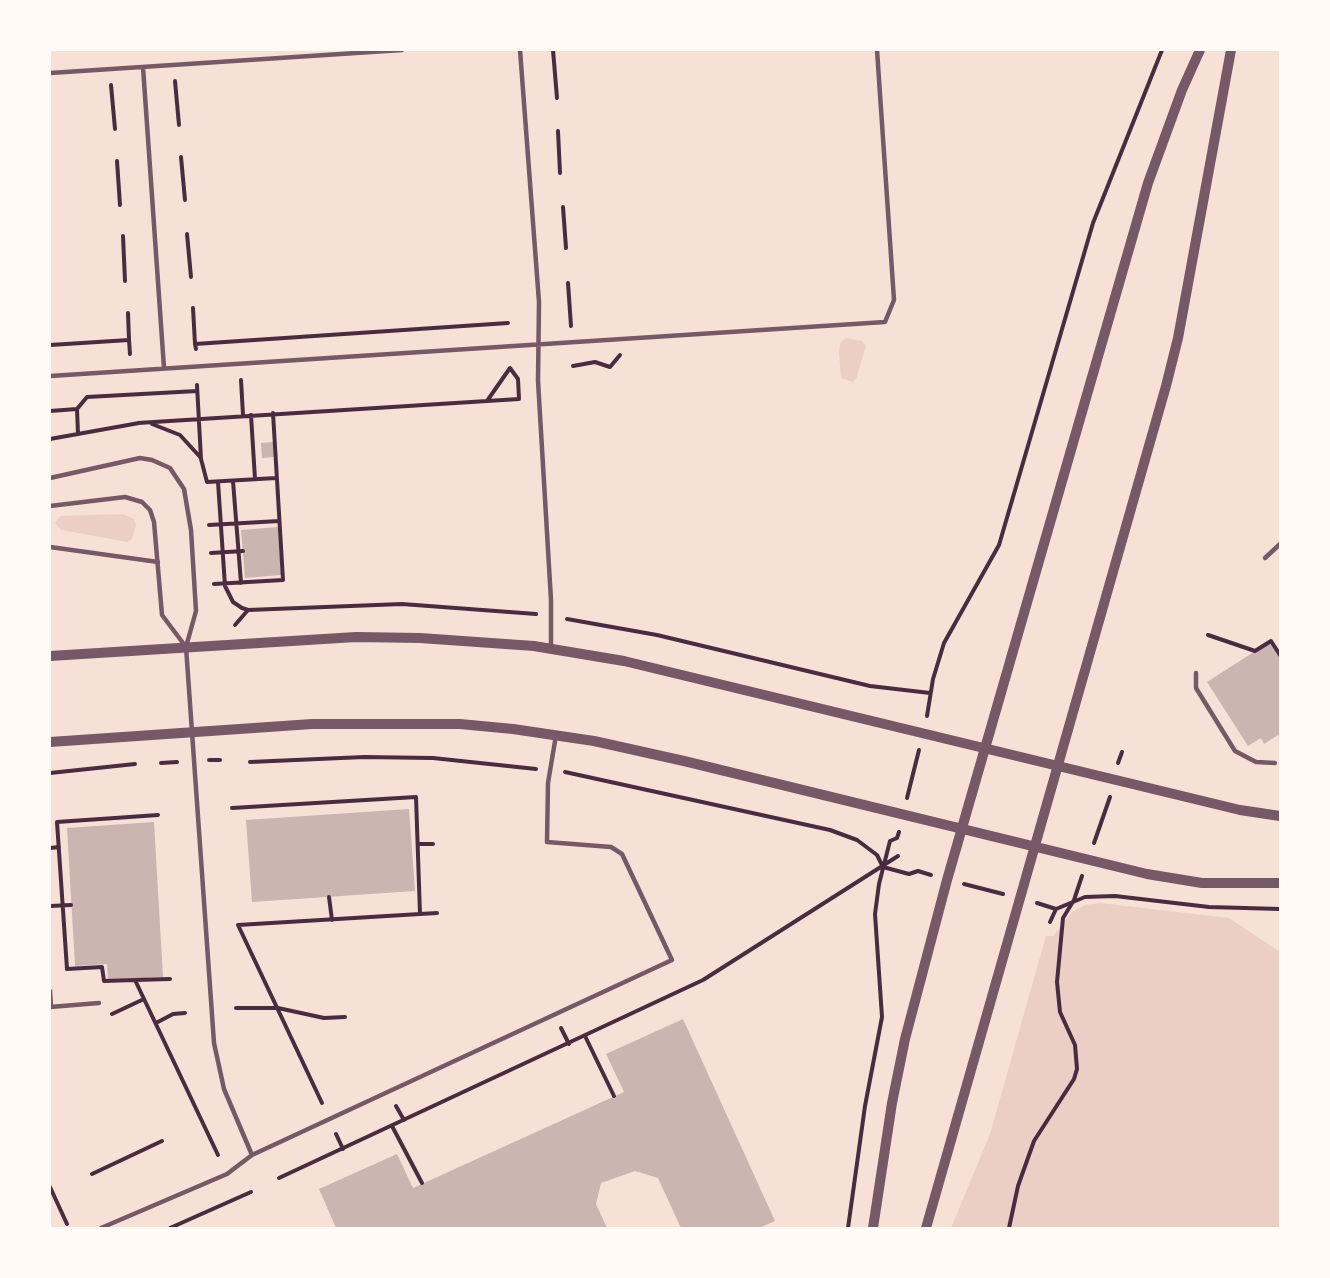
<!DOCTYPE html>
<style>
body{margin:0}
#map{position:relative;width:1330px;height:1278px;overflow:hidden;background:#f7e1d7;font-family:Lato,sans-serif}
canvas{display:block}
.frame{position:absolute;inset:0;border:51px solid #fffaf5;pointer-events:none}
</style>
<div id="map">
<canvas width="1330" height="1278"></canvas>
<div class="frame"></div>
</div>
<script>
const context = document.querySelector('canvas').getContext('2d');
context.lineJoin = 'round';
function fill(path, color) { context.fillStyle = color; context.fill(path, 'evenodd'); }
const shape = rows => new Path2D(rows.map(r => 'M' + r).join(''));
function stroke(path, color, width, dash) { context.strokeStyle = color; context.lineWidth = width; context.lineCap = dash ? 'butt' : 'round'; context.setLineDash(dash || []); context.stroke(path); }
const green = shape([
 [846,338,862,341,866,346,856,379,853,382,841,378,839,353,840,343],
 [123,514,134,519,136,525,132,539,127,542,61,530,55,523,60,516],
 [1100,903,1229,918,1280,952,1280,1228,951,1228,990,1134,1046,936,1053,936,1072,912,1085,905]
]);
const building = shape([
 [273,442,274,457,262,458,261,443],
 [278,527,281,575,245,578,241,530],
 [1271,641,1280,655,1280,739,1278,735,1264,744,1261,738,1248,746,1207,682],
 [409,809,415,891,252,902,246,820],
 [154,822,163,977,108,980,107,964,75,966,67,828],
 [683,1019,775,1221,759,1228,681,1228,658,1178,635,1171,601,1183,596,1204,607,1228,336,1228,319,1189,397,1154,413,1188,624,1092,606,1054]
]);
const path = shape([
 [553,50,557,98],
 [175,81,179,125],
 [111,85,115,129],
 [558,131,560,173],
 [181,157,185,200],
 [117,161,120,205],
 [563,207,566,248],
 [187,234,191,277],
 [123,236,125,281],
 [568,283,571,326],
 [193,308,195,344],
 [128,313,129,340],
 [50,345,129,340,130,354],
 [196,349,195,344,508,323],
 [573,366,595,362,610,367,620,355],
 [241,380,243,415],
 [197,385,201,459,207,482,276,478],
 [77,409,78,434],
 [50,411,77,409,87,397,197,391],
 [251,415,255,479],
 [138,423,519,399,518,379,510,368,487,401],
 [152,424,180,435,201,458],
 [50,439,139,423],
 [233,481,241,583],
 [218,482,225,586,233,602,242,608,248,610,402,604,536,614],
 [209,525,279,521],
 [211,553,243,551],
 [214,584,283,580,273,413],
 [567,619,657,635,870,686,930,693],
 [235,625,248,610],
 [1208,635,1255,651,1271,641,1280,655],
 [927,716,933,679,944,643,999,545,1093,223,1162,50],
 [209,760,220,760],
 [250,762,364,757,433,758,536,769],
 [161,763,177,762],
 [1118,763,1122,752],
 [565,772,830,830,857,840,877,855,883,867,909,874,918,871,931,875],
 [50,773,135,764],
 [907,798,919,750],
 [232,808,416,797,420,914,238,925,322,1103],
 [158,815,57,822,67,969,102,967,104,981,135,980,218,1155],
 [1094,843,1110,797],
 [418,844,433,844],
 [50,848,59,847],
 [964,884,1003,894],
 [329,897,332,920],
 [1037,903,1056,909,1085,897,1115,896,1209,907,1280,909],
 [50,906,71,905],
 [420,914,437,913],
 [1050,922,1056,909],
 [135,980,170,979],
 [236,1008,278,1008,324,1018,345,1017],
 [112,1014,144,999],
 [156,1023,173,1014,185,1013],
 [561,1028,569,1044],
 [585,1036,614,1096],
 [396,1106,404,1120],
 [392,1126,422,1183],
 [336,1134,343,1149],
 [92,1174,162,1141],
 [279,1178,703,980,898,856],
 [50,1187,67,1224],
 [170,1228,251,1192],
 [848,1228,865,1106,882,1017,875,914,879,884,890,841,897,838,899,832],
 [1009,1228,1018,1186,1034,1141,1074,1079,1077,1069,1075,1045,1060,1012,1057,982,1063,918,1074,900,1082,876]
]);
const service = shape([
 [520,50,539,302,538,381,551,600,551,649],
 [143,67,164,368],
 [50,73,402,50],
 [50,376,885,322,894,300,877,50],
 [50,478,140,458,152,460,170,468,184,489,191,530,196,611,186,647,214,1043,224,1089,252,1155],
 [50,506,125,497,142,502,150,510,154,522,162,615,186,647],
 [50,547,158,562],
 [1265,558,1280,544],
 [1196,673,1196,688,1235,751,1256,762,1275,763],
 [50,991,51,1007],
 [50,1007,99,1003],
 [101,1228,227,1174,252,1155,672,960,622,854,611,847,547,842,548,783,556,735]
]);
const tertiary = shape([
 [50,656,356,637,420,638,534,646,624,661,1240,810,1280,816],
 [50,742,312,724,460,724,513,729,594,741,684,761,1147,874,1202,883,1280,883],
 [873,1228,892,1103,905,1039,947,880,1148,183,1182,90,1200,50],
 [926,1228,1166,386,1178,338,1231,50]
]);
fill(green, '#ebcfc5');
fill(building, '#ccb4b1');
stroke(path, '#4a2c40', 4);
stroke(service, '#755966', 4.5);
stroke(tertiary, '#755966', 10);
</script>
